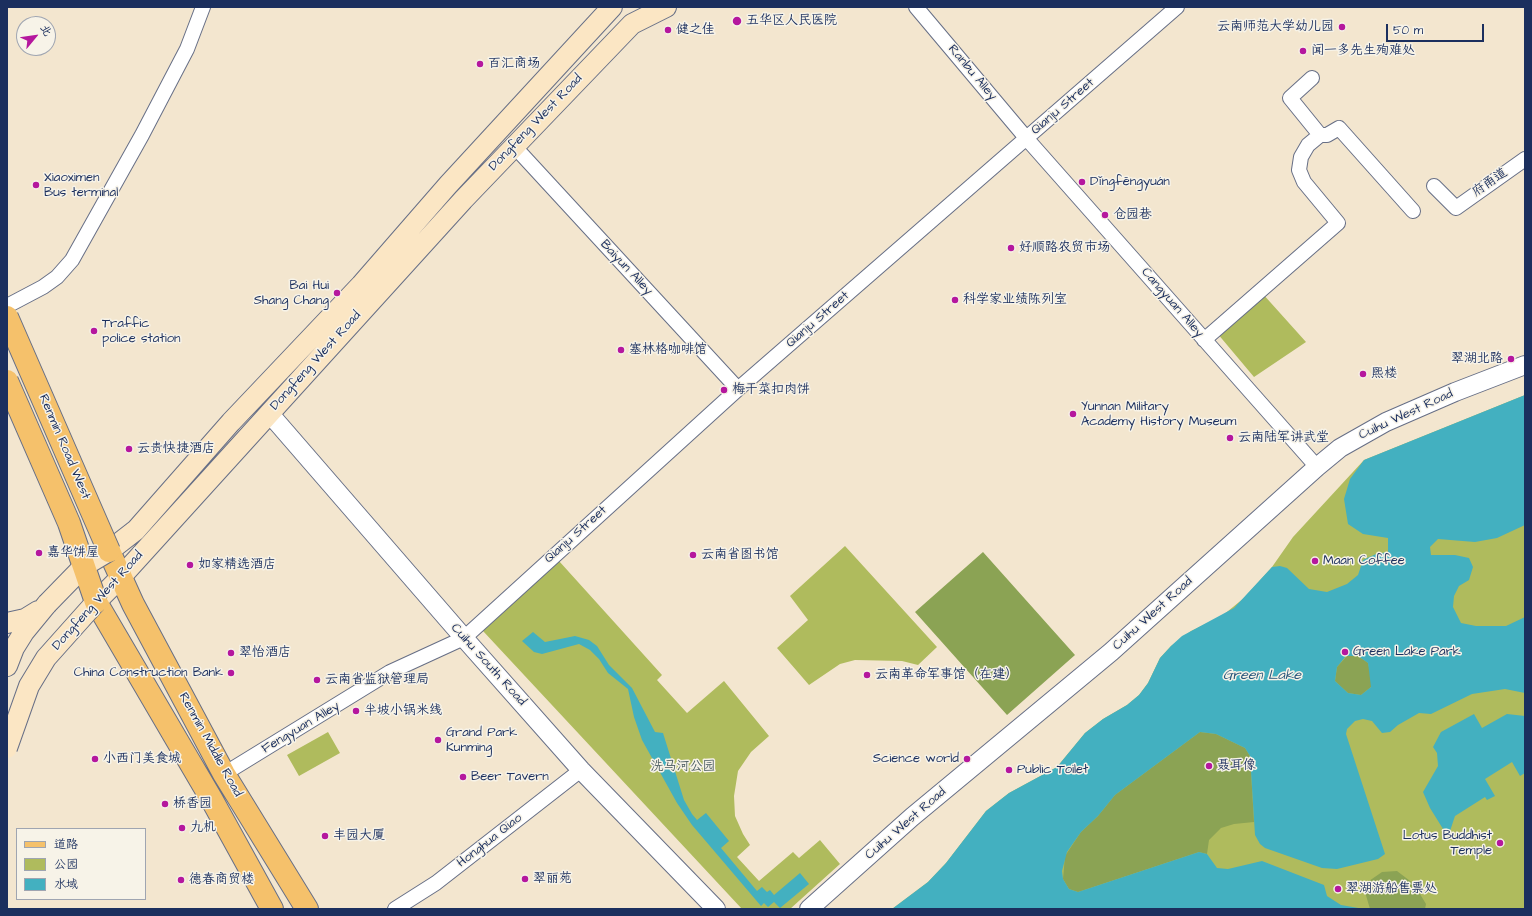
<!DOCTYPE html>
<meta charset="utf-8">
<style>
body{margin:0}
#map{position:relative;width:1532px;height:916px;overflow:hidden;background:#f3e6cf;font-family:"Architects Daughter","LXGW WenKai TC",sans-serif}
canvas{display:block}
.frame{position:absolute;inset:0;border:8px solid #1b2f5e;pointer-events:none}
.legend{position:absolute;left:16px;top:828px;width:130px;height:72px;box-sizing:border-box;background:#f7f3e8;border:1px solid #9fa5b1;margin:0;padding:5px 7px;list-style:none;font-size:12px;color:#1b2f5e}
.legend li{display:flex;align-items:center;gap:8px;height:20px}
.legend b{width:20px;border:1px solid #9fa5b1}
.north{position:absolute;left:16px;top:16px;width:40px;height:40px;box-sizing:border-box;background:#f7f3e8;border:1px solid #9fa5b1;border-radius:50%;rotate:61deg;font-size:11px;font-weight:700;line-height:16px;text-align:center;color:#1b2f5e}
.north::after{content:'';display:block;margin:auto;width:14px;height:18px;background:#b5179e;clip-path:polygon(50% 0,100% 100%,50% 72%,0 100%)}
.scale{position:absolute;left:1386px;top:24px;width:98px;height:18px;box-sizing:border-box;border:2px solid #1b2f5e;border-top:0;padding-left:5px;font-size:12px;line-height:14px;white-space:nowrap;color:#1b2f5e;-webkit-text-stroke:3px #f7f3e8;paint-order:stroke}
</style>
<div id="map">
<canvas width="1532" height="916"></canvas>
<div class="frame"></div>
<ul class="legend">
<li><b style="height:5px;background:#f5c16b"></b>道路</li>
<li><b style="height:11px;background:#afbb5d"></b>公园</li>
<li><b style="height:11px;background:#43b0c0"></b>水域</li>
</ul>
<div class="north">北</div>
<div class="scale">50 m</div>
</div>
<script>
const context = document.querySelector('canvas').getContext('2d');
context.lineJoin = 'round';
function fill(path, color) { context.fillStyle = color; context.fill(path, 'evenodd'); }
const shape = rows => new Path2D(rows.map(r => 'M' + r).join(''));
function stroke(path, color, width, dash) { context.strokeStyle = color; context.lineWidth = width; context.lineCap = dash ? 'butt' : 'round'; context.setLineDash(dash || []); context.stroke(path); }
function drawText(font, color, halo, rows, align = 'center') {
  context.font = font + ' "Architects Daughter","LXGW WenKai TC",sans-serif'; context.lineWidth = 3; context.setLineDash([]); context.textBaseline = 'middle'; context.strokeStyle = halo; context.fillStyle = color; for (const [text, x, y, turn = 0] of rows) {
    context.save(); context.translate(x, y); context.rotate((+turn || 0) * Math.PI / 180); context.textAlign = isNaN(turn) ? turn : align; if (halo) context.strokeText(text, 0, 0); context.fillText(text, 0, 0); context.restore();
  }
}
const green = shape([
 [1262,293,1306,342,1254,377,1217,333],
 [1525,395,1525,909,892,909,928,882,946,863,986,811,1009,793,1057,767,1085,733,1103,719,1127,705,1139,695,1148,683,1160,658,1171,646,1191,631,1222,616,1244,598,1272,567,1293,537,1364,460],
 [845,546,937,647,918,665,902,661,855,660,840,664,809,685,777,648,808,620,790,596],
 [559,561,662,675,657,680,687,713,724,681,769,736,751,752,738,771,734,796,735,816,743,834,750,845,737,857,759,881,793,852,799,858,820,840,840,864,790,909,742,909,483,631],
 [328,732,340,753,299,776,287,755]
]);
const forest = shape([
 [983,552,1075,655,1007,715,915,612],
 [1347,656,1358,656,1368,663,1371,676,1371,687,1361,695,1348,693,1335,681,1337,667],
 [1200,732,1216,734,1245,748,1250,756,1254,822,1234,824,1221,828,1209,840,1207,854,1199,852,1078,892,1069,889,1063,879,1065,856,1081,832,1098,816,1115,795],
 [1397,871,1414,884,1426,904,1425,909,1370,909,1365,892,1369,881,1382,872]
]);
const water = shape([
 [1525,395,1525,525,1497,538,1475,542,1438,539,1430,547,1431,555,1455,555,1469,558,1473,567,1469,580,1459,586,1454,596,1453,607,1461,623,1476,626,1506,626,1525,617,1525,693,1505,689,1472,694,1431,714,1419,713,1398,725,1390,732,1382,733,1372,721,1363,719,1355,721,1347,729,1346,734,1385,854,1378,859,1337,869,1322,868,1265,848,1260,844,1255,835,1250,756,1245,748,1216,734,1200,732,1115,795,1098,816,1081,832,1067,852,1062,871,1063,879,1069,889,1078,892,1199,852,1207,854,1217,868,1228,869,1262,861,1324,885,1327,896,1341,905,1364,909,892,909,928,882,946,863,986,811,1009,793,1057,767,1085,733,1103,719,1127,705,1139,695,1148,683,1160,658,1171,646,1182,636,1234,608,1272,567,1280,566,1287,568,1309,589,1327,592,1347,584,1358,575,1363,560,1376,554,1388,552,1388,538,1363,534,1348,524,1344,499,1350,479,1364,460],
 [1346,656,1358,656,1368,663,1371,687,1361,695,1348,693,1335,681,1337,667],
 [533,632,545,642,575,636,589,640,597,646,609,665,632,688,655,732,663,733,684,800,692,814,697,820,706,813,729,841,721,848,757,891,762,887,767,892,770,890,774,895,800,873,809,884,780,908,774,902,768,907,764,903,761,906,692,825,677,803,642,740,634,717,628,689,608,673,599,659,590,650,579,644,542,654,534,652,522,641],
 [1474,714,1482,728,1507,714,1525,716,1525,773,1520,776,1512,762,1485,779,1495,796,1487,800,1485,797,1455,816,1448,837,1430,808,1423,792,1438,766,1437,753,1433,747,1441,732]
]);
const minor = shape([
 [916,7,1027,139,1317,467],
 [1320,135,1327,135,1339,128,1413,211],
 [514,146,738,389],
 [1434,186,1456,208,1525,159],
 [7,306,43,287,57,277,72,260,142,135,187,49,203,7],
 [1204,340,1338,223,1304,182,1299,170,1301,157,1308,145,1320,135,1290,98,1312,78],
 [224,774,390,672,464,638,738,389,1177,7],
 [395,909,436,883,581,770]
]);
const tertiary = shape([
 [269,413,464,638,581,770,716,909],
 [809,909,912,817,1111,652,1317,467,1340,448,1386,422,1455,392,1525,365]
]);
const secondary = shape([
 [109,551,136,530,231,422,361,285,448,185,612,7],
 [96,602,120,578,463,200,632,24,666,7],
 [7,623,25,619,38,611],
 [7,666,14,648,24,632,47,604]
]);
const primary = shape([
 [109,551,133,604,224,774,307,909],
 [96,602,212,800,272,909]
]);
const secondaryBridge = shape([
 [47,604,84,566,109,551],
 [7,748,29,686,46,658,96,602]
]);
const primaryBridge = shape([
 [7,317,109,551],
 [7,381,69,523,96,602]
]);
const markers = [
 [737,21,5,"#b5179e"],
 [1342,27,4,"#b5179e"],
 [668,30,4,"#b5179e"],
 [1303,51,4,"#b5179e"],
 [480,64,4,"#b5179e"],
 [1082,182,4,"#b5179e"],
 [36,185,4,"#b5179e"],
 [1105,215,4,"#b5179e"],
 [1011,248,4,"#b5179e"],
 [337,293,4,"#b5179e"],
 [955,300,4,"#b5179e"],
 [94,331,4,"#b5179e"],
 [621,350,4,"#b5179e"],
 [1511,359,4,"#b5179e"],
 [1363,374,4,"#b5179e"],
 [724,390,4,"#b5179e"],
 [1073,414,4,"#b5179e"],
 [1230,438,4,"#b5179e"],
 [129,449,4,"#b5179e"],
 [39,553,4,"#b5179e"],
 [693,555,4,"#b5179e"],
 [1315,561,4,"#b5179e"],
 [190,565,4,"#b5179e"],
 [1345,652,4,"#b5179e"],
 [231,653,4,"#b5179e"],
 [231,673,4,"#b5179e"],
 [867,675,4,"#b5179e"],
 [317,680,4,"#b5179e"],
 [356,711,4,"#b5179e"],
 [438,740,4,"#b5179e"],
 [95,759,4,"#b5179e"],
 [967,759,4,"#b5179e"],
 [1209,766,4,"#b5179e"],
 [1009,770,4,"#b5179e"],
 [463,777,4,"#b5179e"],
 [165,804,4,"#b5179e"],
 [182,828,4,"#b5179e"],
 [325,836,4,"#b5179e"],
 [1500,843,4,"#b5179e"],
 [525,879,4,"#b5179e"],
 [181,880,4,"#b5179e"],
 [1338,889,4,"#b5179e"]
];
const poiNames = [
 ["五华区人民医院",746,21],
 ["云南师范大学幼儿园",1334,27,"right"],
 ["健之佳",676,30],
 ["闻一多先生殉难处",1311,51],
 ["百汇商场",488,64],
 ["Xiaoximen",44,178],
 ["Bus terminal",44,193],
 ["Dǐngfēngyuán",1090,182],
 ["仓园巷",1113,215],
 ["好顺路农贸市场",1019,248],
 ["Bai Hui",329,286,"right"],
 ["Shang Chang",329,301,"right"],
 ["科学家业绩陈列室",963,300],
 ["Traffic",102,324],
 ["police station",102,339],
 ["塞林格咖啡馆",629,350],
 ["翠湖北路",1503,359,"right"],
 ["熙楼",1371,374],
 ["梅干菜扣肉饼",732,390],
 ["Yunnan Military",1081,407],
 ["Academy History Museum",1081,422],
 ["云南陆军讲武堂",1238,438],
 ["云贵快捷酒店",137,449],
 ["嘉华饼屋",47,553],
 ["云南省图书馆",701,555],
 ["Maan Coffee",1323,561],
 ["如家精选酒店",198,565],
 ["Green Lake Park",1353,652],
 ["翠怡酒店",239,653],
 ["China Construction Bank",223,673,"right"],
 ["云南革命军事馆（在建）",875,675],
 ["云南省监狱管理局",325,680],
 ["半坡小锅米线",364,711],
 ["Grand Park",446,733],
 ["Kunming",446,748],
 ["小西门美食城",103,759],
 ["Science world",959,759,"right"],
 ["聂耳像",1217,766],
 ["Public Toilet",1017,770],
 ["Beer Tavern",471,777],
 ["桥香园",173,804],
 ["九机",190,828],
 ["丰园大厦",333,836],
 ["Lotus Buddhist",1492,836,"right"],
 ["Temple",1492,851,"right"],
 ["翠丽苑",533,879],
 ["德春商贸楼",189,880],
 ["翠湖游船售票处",1346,889]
];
const streetNames = [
 ["Ranbu Alley",972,73,50],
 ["Qianju Street",1063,107,-41],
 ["Dongfeng West Road",536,123,-46],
 ["府甬道",1490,183,-35],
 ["Baiyun Alley",626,268,47],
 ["Cangyuan Alley",1172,303,49],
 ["Qianju Street",818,320,-41],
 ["Dongfeng West Road",316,361,-48],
 ["Cuihu West Road",1406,415,-25],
 ["Renmin Road West",64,447,67],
 ["Qianju Street",576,535,-42],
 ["Dongfeng West Road",98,601,-48],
 ["Cuihu West Road",1153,614,-42],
 ["Cuihu South Road",488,665,48],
 ["Fengyuan Alley",301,728,-31],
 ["Renmin Middle Road",210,745,61],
 ["Cuihu West Road",906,824,-41],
 ["Honghua Qiao",490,841,-38]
];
const parkNames = [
 ["洗马河公园",683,767]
];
const waterNames = [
 ["Green Lake",1262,676]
];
fill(green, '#afbb5d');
fill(forest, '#8ba354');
fill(water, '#43b0c0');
stroke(minor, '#676f86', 16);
stroke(tertiary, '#676f86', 20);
stroke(secondary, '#676f86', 22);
stroke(primary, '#676f86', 24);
stroke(minor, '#fff', 14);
stroke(tertiary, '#fff', 18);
stroke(secondary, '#fbe6c4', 20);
stroke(primary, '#f5c16b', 22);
stroke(secondaryBridge, '#676f86', 22, []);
stroke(primaryBridge, '#676f86', 24, []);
stroke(secondaryBridge, '#fbe6c4', 20);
stroke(primaryBridge, '#f5c16b', 22);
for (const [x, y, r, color] of markers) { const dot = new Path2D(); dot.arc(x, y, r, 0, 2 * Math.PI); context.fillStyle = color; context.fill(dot); stroke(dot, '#f7f3e8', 1.5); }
drawText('13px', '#1b2f5e', '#f7f3e8', poiNames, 'left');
drawText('13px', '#1b2f5e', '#f7f3e8', streetNames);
drawText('13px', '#47595e', '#f7f3e8', parkNames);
drawText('italic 14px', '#27567b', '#f7f3e8', waterNames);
</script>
